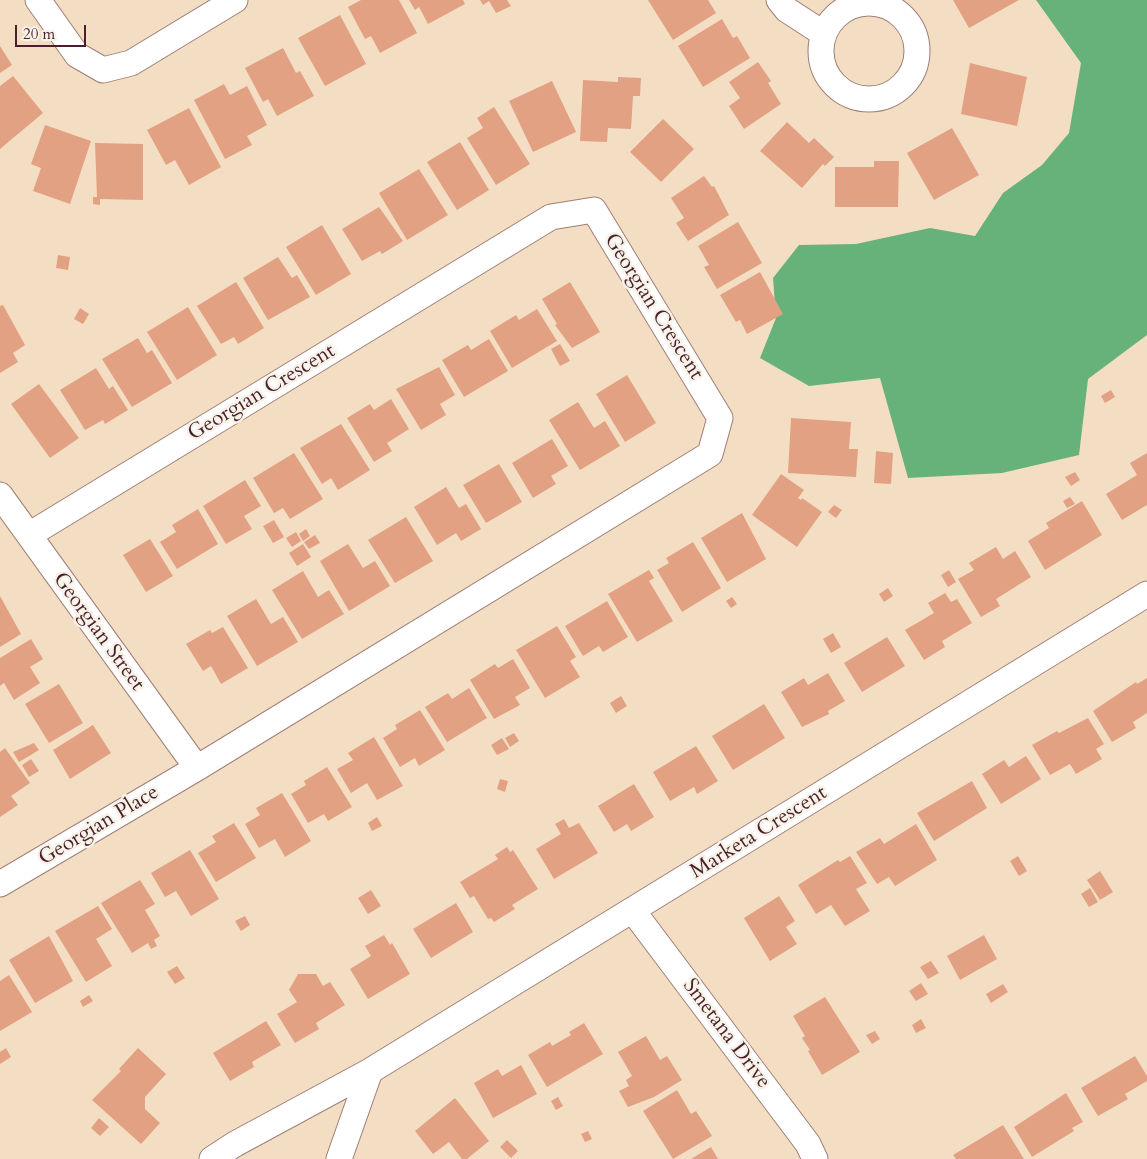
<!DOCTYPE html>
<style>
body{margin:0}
#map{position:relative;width:1147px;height:1159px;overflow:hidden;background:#f4dec3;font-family:Cardo,serif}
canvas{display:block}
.scale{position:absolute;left:15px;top:25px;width:71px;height:22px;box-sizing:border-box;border:2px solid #4a1f2b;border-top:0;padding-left:6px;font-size:15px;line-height:18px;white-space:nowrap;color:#4a1f2b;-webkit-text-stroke:4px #f7f3e8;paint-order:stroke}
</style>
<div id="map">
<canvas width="1147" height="1159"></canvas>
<div class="scale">20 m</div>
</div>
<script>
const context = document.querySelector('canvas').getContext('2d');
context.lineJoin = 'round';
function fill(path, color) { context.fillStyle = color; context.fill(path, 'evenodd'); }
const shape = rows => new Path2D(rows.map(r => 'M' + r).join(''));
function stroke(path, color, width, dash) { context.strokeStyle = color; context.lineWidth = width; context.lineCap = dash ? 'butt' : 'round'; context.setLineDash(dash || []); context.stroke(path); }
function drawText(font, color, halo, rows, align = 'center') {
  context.font = font + ' Cardo,serif'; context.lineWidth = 5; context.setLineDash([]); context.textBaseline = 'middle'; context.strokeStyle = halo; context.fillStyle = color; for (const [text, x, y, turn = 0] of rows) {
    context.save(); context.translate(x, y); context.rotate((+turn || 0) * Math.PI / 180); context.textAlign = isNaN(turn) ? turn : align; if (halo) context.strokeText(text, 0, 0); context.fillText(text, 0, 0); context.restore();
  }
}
const forest = shape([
 [1036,0,1147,0,1147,335,1088,379,1079,455,1002,473,908,478,880,378,809,386,760,358,776,318,773,278,799,245,856,244,930,228,975,236,1003,193,1042,165,1069,133,1081,63]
]);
const building = shape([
 [361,0,399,0,417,33,380,53,371,36,365,39,348,7],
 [409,0,463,0,465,4,428,24,419,7,415,10],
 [480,0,507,0,511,6,496,13,489,1,483,5],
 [648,0,708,0,716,13,673,40],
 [953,0,1019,0,969,28],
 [340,15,366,64,325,86,298,38],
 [722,19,733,38,737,36,750,58,703,87,678,46],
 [0,46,12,65,0,73],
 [283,48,296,73,300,71,314,96,277,116,268,99,263,102,245,68],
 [758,62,771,81,768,83,781,104,744,129,729,106,740,98,729,82],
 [970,63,1027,77,1017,126,961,114],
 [13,76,43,113,0,149,0,86],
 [618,77,641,78,640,96,633,96,631,129,608,128,607,142,580,141,583,80,618,82],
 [552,81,576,132,533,152,509,101],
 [224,84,230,95,247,86,267,125,247,136,252,145,225,159,194,100],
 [494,107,530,164,496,185,467,138,483,128,477,118],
 [189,108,221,167,189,185,175,160,166,165,147,130],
 [663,119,694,149,661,182,630,152],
 [787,122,809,143,814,138,834,157,825,166,823,164,802,188,760,151],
 [45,125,91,141,70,204,33,191,41,168,31,164],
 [952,128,979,175,934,200,907,153],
 [460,142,489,190,457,210,427,162],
 [95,143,143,144,143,200,100,199,100,205,93,204,93,197,97,197],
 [874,161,899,161,898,207,835,207,835,167,874,167],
 [419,169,448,215,407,240,379,193],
 [704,176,712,187,714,186,729,215,688,241,676,223,684,218,671,198],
 [379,207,403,241,382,254,380,251,362,261,342,229],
 [738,222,762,263,717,289,704,267,709,265,698,246],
 [322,225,351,274,316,295,286,247],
 [58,255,70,257,68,270,56,268],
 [278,257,292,278,297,275,310,297,268,320,243,278],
 [760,272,783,314,747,334,740,320,736,322,720,295],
 [236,282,264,328,238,344,234,337,221,344,197,306],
 [570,282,600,332,572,348,555,325,557,324,542,299],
 [3,305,25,345,13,353,18,362,0,373,0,306],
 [188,307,217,355,177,380,147,332],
 [80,308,89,314,83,324,74,319],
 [537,309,557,341,512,368,490,331,516,315,519,320],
 [138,338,147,353,152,350,172,383,132,407,102,359],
 [489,339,508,371,464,397,442,360,468,345,471,350],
 [560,344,570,361,560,366,551,349],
 [439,367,455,395,440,404,446,415,421,430,396,389],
 [96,368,109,389,113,386,128,410,105,424,103,420,85,430,60,390],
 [627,375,656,423,625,442,596,394],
 [39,384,79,438,50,458,11,404],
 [1111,390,1115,397,1105,403,1101,396],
 [391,399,409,429,387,443,392,451,374,462,347,418,370,404,374,410],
 [578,402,594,428,605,421,620,446,580,470,549,420],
 [791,418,851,422,849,449,858,449,856,477,788,473],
 [341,424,370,470,338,490,331,478,322,484,300,448],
 [552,439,568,466,551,476,556,484,533,498,512,463],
 [876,451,893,453,891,484,874,483],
 [294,453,323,499,290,519,283,508,274,513,253,478],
 [1147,453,1147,505,1122,520,1106,494,1137,475,1130,463],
 [499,464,522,502,486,523,463,485],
 [1075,472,1080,480,1071,486,1065,477],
 [781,474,804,490,798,498,801,500,802,498,822,512,797,547,752,515],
 [245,480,261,506,244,516,252,529,226,544,203,506],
 [446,487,459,508,466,504,481,529,461,541,456,533,437,545,414,507],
 [1070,497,1075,504,1067,508,1063,501],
 [1082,501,1102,535,1045,570,1028,541,1049,528,1046,523],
 [834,505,842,510,836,518,828,512],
 [198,509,218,544,177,569,160,542,176,532,172,525],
 [742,513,766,559,727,582,701,538],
 [406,517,433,561,395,583,368,540],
 [274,520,284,537,273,543,263,526],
 [306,529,310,536,303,541,299,534],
 [296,532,301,541,292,547,286,538],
 [315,535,320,543,309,549,304,542],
 [150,539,173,576,146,592,123,555],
 [693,542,721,588,682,612,657,570,669,563,666,558],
 [303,544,311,557,297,566,289,553],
 [348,544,363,568,375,561,390,586,349,611,320,561],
 [996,547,1003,559,1015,551,1031,577,996,599,1000,606,981,617,958,579,974,570,969,563],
 [649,570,654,578,649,581,673,621,637,642,608,594],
 [949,570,956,582,948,587,941,575],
 [303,571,318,597,329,590,344,614,302,639,272,590],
 [888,588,893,596,884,602,879,594],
 [945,593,951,602,957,599,972,623,942,641,945,647,924,660,905,630,934,613,928,603],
 [0,596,21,634,0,647],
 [732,597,737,604,731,608,726,601],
 [256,599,271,624,283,617,298,642,257,666,227,616],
 [607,601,628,637,603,652,599,646,583,656,565,626],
 [557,626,576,657,570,661,580,677,545,698,516,650],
 [223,627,248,668,221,684,211,666,203,671,186,644,210,630,212,633],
 [833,633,841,647,831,653,823,639],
 [887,637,905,666,862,692,844,663],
 [31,639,43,659,30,667,40,683,14,700,4,683,0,686,0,658],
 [513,659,530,688,515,697,520,705,494,719,470,680,495,664,498,668],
 [828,673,845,701,828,711,829,714,802,727,781,692,804,678,808,685],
 [1147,678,1147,713,1133,722,1136,728,1112,742,1093,711,1136,682,1137,684],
 [59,684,83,723,49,743,25,704],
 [469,688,487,718,447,742,425,707,448,693,452,699],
 [621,696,627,706,616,713,610,703],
 [764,704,785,738,733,770,712,736],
 [420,710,445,750,419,766,415,758,400,767,383,738,397,729,395,725],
 [1088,718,1104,744,1096,749,1102,759,1076,774,1070,764,1050,775,1032,745,1057,731,1059,733],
 [93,725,111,753,70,779,53,750],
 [514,733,519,741,510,747,505,738],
 [374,737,403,786,377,800,367,783,351,793,337,769,353,760,348,753],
 [502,738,509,749,497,755,491,745],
 [34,743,39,750,19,762,13,752],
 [696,746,718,781,697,794,694,787,670,801,653,772],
 [5,748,30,783,11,796,18,805,0,817,0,752],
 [1026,756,1041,779,1001,804,982,774,1004,760,1009,767],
 [31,759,39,771,29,777,22,765],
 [327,767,352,807,328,821,324,814,308,823,291,794,306,785,304,781],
 [500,779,508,781,505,792,497,789],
 [972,781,987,808,934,841,917,813],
 [634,784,654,817,631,831,627,824,614,832,598,806],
 [282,793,311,841,285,857,275,839,259,848,245,824,260,815,256,808],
 [377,817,382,826,372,831,368,823],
 [564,819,569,828,579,823,598,853,554,879,536,849,561,834,555,824],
 [234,823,256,858,216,882,198,853,216,842,212,836],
 [916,824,937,860,895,886,889,877,877,884,856,852,880,838,884,844],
 [507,847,510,852,513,850,538,889,512,905,515,909,494,922,491,918,488,919,474,896,470,898,460,882,498,859,495,855],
 [190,850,219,899,191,916,176,891,165,897,151,873],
 [850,856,867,883,856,889,870,911,845,926,831,905,816,914,798,885,838,860,840,862],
 [1018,856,1027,871,1019,876,1010,861],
 [1100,871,1113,892,1100,900,1087,880],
 [140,880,155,904,145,910,160,936,154,940,157,946,151,949,148,943,132,953,101,903],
 [1090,888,1098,902,1089,907,1081,894],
 [371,890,381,906,368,914,358,898],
 [779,896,795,921,786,927,797,944,770,961,744,918],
 [456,903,473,932,431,958,413,929],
 [98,906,112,929,96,939,112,966,86,982,55,931],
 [245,916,250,925,241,931,235,921],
 [384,935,390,945,392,943,410,974,368,999,350,969,371,956,365,946],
 [984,935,997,959,960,980,947,956],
 [49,936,73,981,35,1003,9,960],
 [931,961,939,973,928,979,920,967],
 [177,966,185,978,175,984,167,972],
 [298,974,316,974,323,986,330,982,345,1005,316,1023,319,1029,295,1043,277,1014,297,1002,289,990],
 [9,975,32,1012,0,1031,0,981],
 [921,983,928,994,916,1001,909,991],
 [1003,984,1008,992,991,1003,986,994],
 [89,995,93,1001,83,1007,80,1001],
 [825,997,860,1052,822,1075,808,1051,810,1050,802,1038,805,1036,793,1016],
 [921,1019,926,1028,916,1033,912,1025],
 [266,1021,281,1045,252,1062,254,1067,230,1081,213,1053],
 [584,1023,603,1054,547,1087,528,1055,550,1042,552,1046,571,1035,569,1032],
 [875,1031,880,1039,872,1044,866,1035],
 [646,1036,660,1060,667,1056,682,1080,654,1097,628,1107,619,1091,629,1086,626,1080,632,1076,618,1052],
 [6,1048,11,1057,0,1064,0,1052],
 [138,1048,166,1074,145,1097,145,1109,160,1123,141,1144,92,1100,121,1071,119,1069],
 [1135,1056,1147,1076,1147,1081,1125,1094,1128,1099,1098,1116,1081,1088],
 [521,1065,537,1094,493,1118,474,1083,498,1069,502,1076],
 [677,1090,691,1114,696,1111,712,1136,673,1159,643,1111],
 [1066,1093,1083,1122,1072,1128,1074,1131,1032,1157,1014,1127],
 [558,1097,563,1106,556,1110,551,1101],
 [455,1098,489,1141,467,1159,462,1159,449,1142,433,1154,415,1131],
 [99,1118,109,1127,100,1136,91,1128],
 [1003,1125,1024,1159,956,1159,953,1155],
 [588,1131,592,1139,585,1142,581,1134],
 [507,1140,518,1151,511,1158,500,1147],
 [711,1147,718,1159,691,1159]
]);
const street = shape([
 [38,0,77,55,103,70,131,63,235,0],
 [779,0,787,10,824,34],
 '821 51a48 48 0 1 1 96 0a48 48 0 1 1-96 0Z',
 [0,495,197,768],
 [0,884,197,768,710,454,720,418,594,210,551,217,29,535],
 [633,911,808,1144,815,1159],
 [212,1159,235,1144,370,1071,1147,594],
 [339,1159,370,1071]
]);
const streetNames = [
 ["Georgian Crescent",653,307,58],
 ["Georgian Crescent",262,393,-31],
 ["Georgian Street",98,632,54],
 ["Georgian Place",99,826,-31],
 ["Marketa Crescent",759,833,-32],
 ["Smetana Drive",726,1034,53]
];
fill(forest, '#67b27a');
fill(building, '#e2a182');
stroke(street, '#9f7e77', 27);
stroke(street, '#fff', 25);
drawText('21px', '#4a1f2b', '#f7f3e8', streetNames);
</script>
